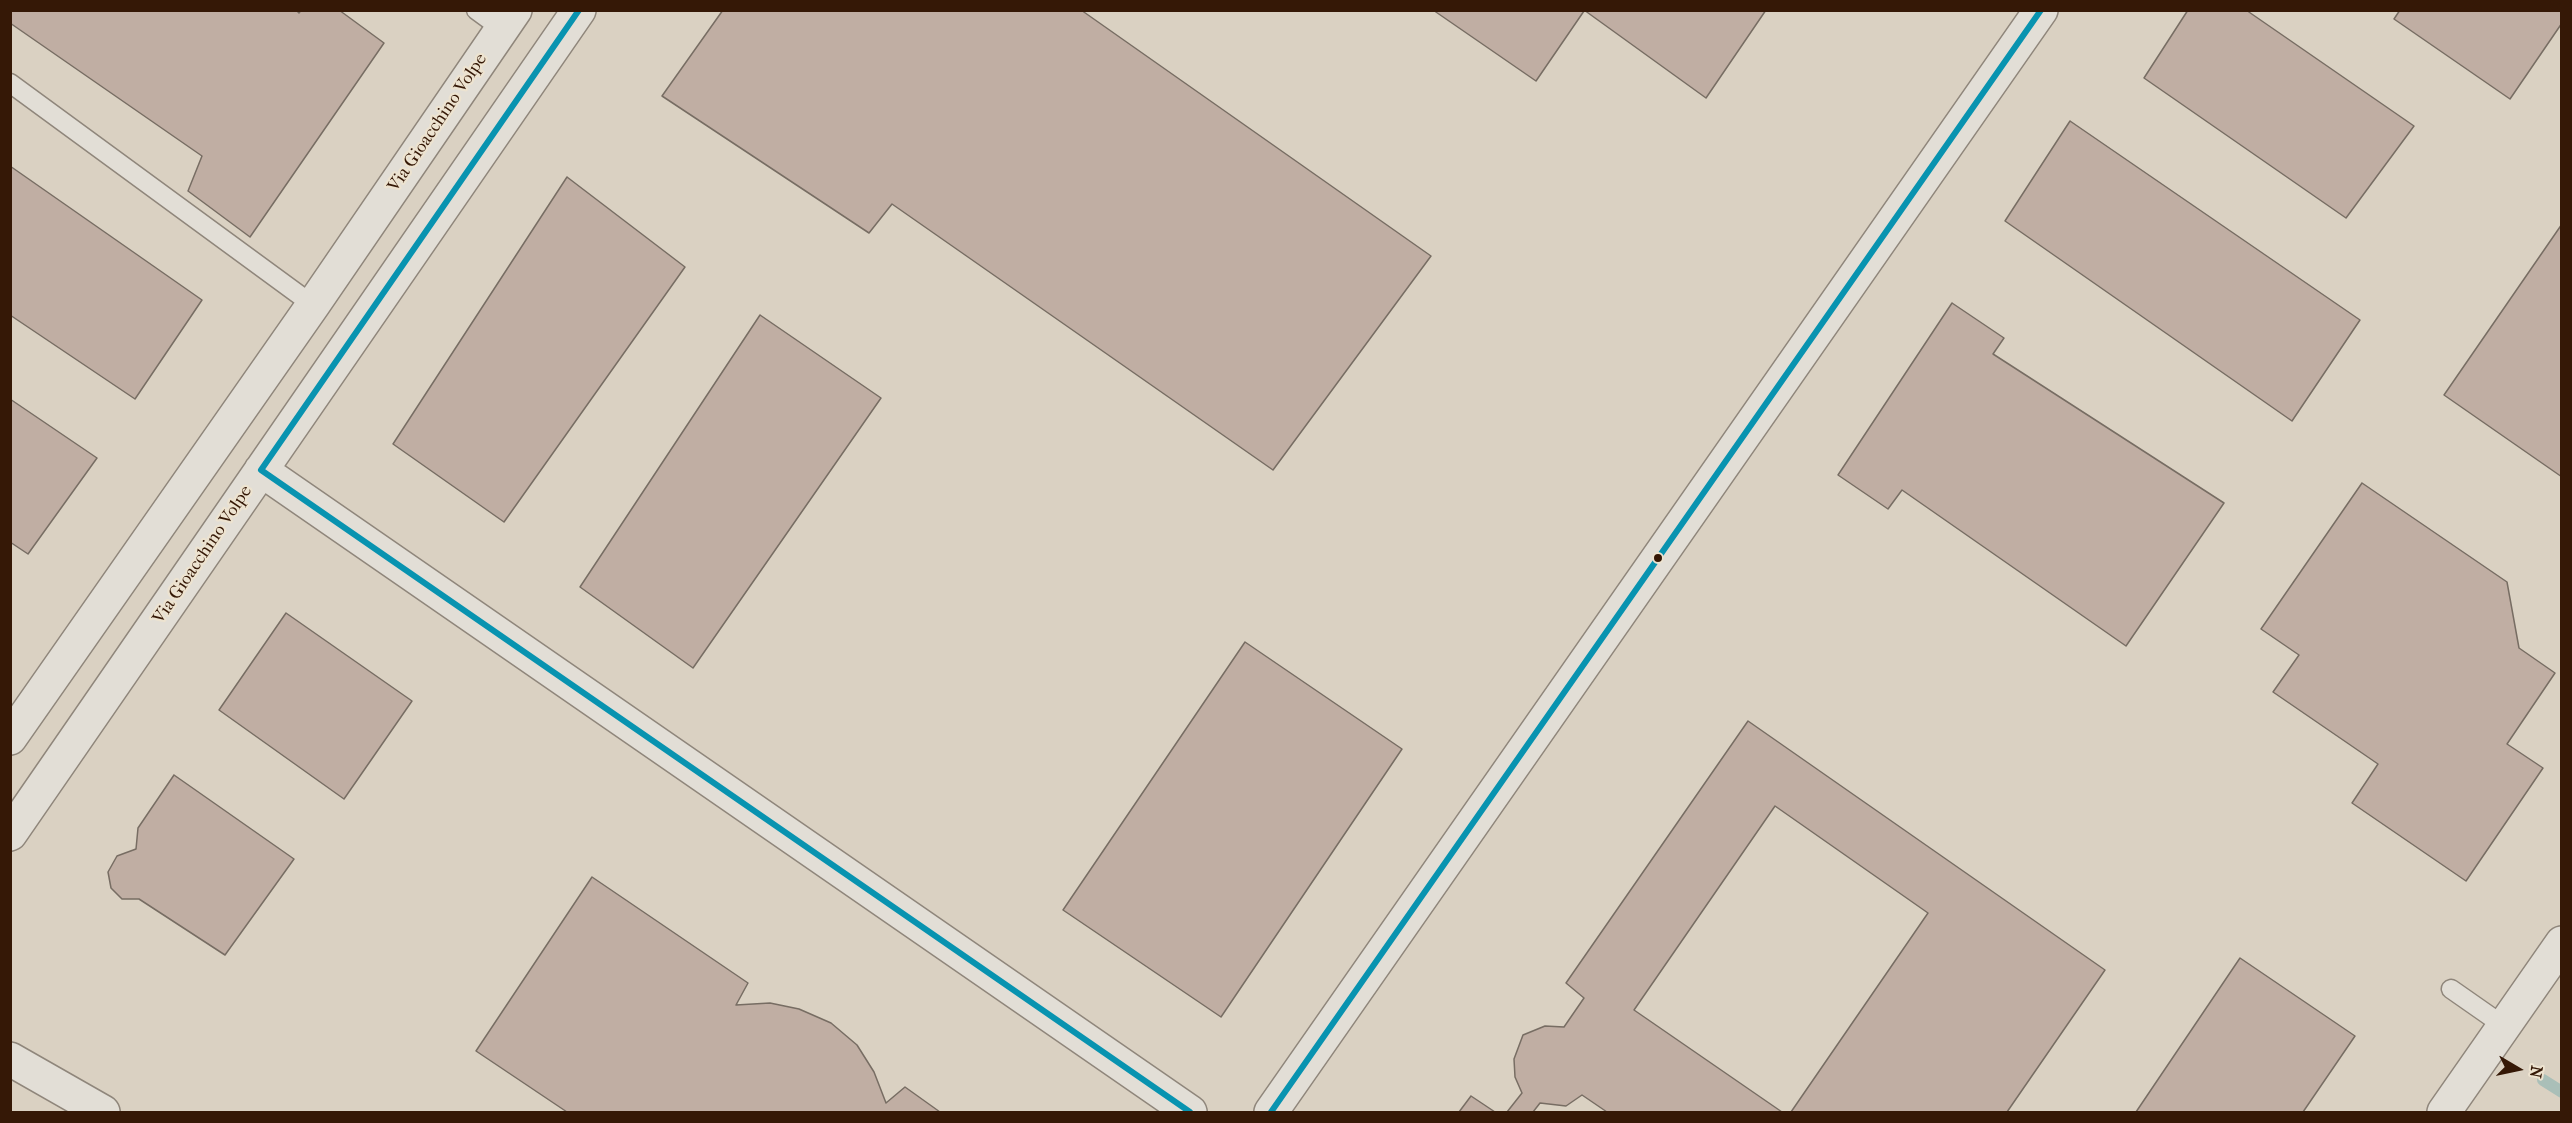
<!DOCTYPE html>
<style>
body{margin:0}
#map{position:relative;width:2572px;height:1123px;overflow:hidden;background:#dad1c2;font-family:"IM FELL French Canon",serif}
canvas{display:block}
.frame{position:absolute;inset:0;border:12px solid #351806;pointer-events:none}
.north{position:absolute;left:2488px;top:1039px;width:60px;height:60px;-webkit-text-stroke:4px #ede3d0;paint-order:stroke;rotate:99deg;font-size:16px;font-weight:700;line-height:24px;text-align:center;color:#351806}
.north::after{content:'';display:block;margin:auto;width:21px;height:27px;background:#351806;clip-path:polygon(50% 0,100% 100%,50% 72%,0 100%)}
</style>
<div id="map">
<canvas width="2572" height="1123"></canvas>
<div class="frame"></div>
<div class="north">N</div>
</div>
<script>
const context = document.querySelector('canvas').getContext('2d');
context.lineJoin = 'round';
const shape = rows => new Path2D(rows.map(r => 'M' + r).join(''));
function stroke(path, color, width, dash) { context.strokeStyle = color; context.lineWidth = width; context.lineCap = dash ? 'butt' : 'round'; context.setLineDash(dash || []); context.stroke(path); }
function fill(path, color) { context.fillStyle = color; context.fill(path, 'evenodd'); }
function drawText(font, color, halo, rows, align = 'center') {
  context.font = font + ' "IM FELL French Canon",serif'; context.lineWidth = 4.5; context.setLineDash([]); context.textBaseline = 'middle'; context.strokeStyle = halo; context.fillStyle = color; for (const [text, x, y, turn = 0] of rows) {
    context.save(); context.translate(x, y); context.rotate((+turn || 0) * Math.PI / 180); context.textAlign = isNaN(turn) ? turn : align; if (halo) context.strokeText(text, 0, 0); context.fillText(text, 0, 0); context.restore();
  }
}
const stream = shape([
 [2543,1080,2562,1092]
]);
const building = shape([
 [10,10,296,10,299,13,301,10,339,10,384,43,250,237,188,191,202,156,10,23,10,10],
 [723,10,1081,10,1431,256,1273,470,892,204,869,233,662,96,723,10],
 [1433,10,1584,10,1584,11,1536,81,1433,10],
 [1584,10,1766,10,1706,98,1584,10],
 [2188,10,2246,10,2414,126,2346,218,2144,78,2188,10],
 [2400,10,2562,10,2562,23,2510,99,2394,19,2400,10],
 [2070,121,2360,320,2292,421,2005,221,2070,121],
 [10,166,202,300,135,399,10,315,10,166],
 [567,177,685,267,504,522,393,444,567,177],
 [2562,224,2562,477,2444,395,2562,224],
 [1952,303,2004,338,1993,354,2224,503,2126,646,1902,490,1888,509,1838,475,1952,303],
 [760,315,881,398,693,668,580,587,760,315],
 [10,399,97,458,28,554,10,542,10,399],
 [2362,483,2507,582,2519,648,2555,673,2507,744,2543,768,2466,881,2352,803,2378,764,2273,692,2299,655,2261,629,2362,483],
 [286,613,412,701,344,799,219,710,286,613],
 [1245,642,1402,749,1221,1017,1063,910,1245,642],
 [1748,721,2105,970,2007,1112,1791,1112,1928,913,1775,806,1634,1010,1782,1112,1607,1112,1582,1095,1566,1106,1540,1103,1533,1112,1507,1112,1522,1093,1515,1077,1514,1059,1523,1035,1545,1026,1564,1027,1584,998,1566,983,1748,721],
 [174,775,294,859,225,955,139,899,122,899,111,888,108,872,117,856,136,849,138,828,174,775],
 [592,877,748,983,736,1005,770,1003,799,1009,831,1023,857,1045,874,1072,886,1103,905,1087,940,1112,567,1112,476,1051,592,877],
 [2240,958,2355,1036,2303,1112,2136,1112,2240,958],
 [1471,1096,1495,1112,1459,1112,1471,1096]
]);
const lane = shape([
 [476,10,502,29],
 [10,83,313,305],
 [2451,989,2504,1026]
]);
const street = shape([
 [261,470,1190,1112],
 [10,738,313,305,515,10],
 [10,834,579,10],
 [10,1059,103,1112],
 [1271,1112,2041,10],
 [2444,1112,2562,943]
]);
const bus1 = shape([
 [261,470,1190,1112],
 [261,470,579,10],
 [1271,1112,2041,10]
]);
const markers = [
 [1658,558,5,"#351806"]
];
const streetNames = [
 ["Via Gioacchino Volpe",438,123,-56],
 ["Via Gioacchino Volpe",203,555,-56]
];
stroke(stream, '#aabfb8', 12);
fill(building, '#c0aea3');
stroke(building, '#776d63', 1.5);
stroke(lane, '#8f867b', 21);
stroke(street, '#8f867b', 36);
stroke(lane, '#e2ded6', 18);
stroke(street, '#e2ded6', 33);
stroke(bus1, '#0893b0', 6);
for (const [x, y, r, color] of markers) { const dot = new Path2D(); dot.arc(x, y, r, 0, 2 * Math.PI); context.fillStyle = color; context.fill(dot); stroke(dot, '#ede3d0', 2); }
drawText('18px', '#351806', '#ede3d0', streetNames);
</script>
